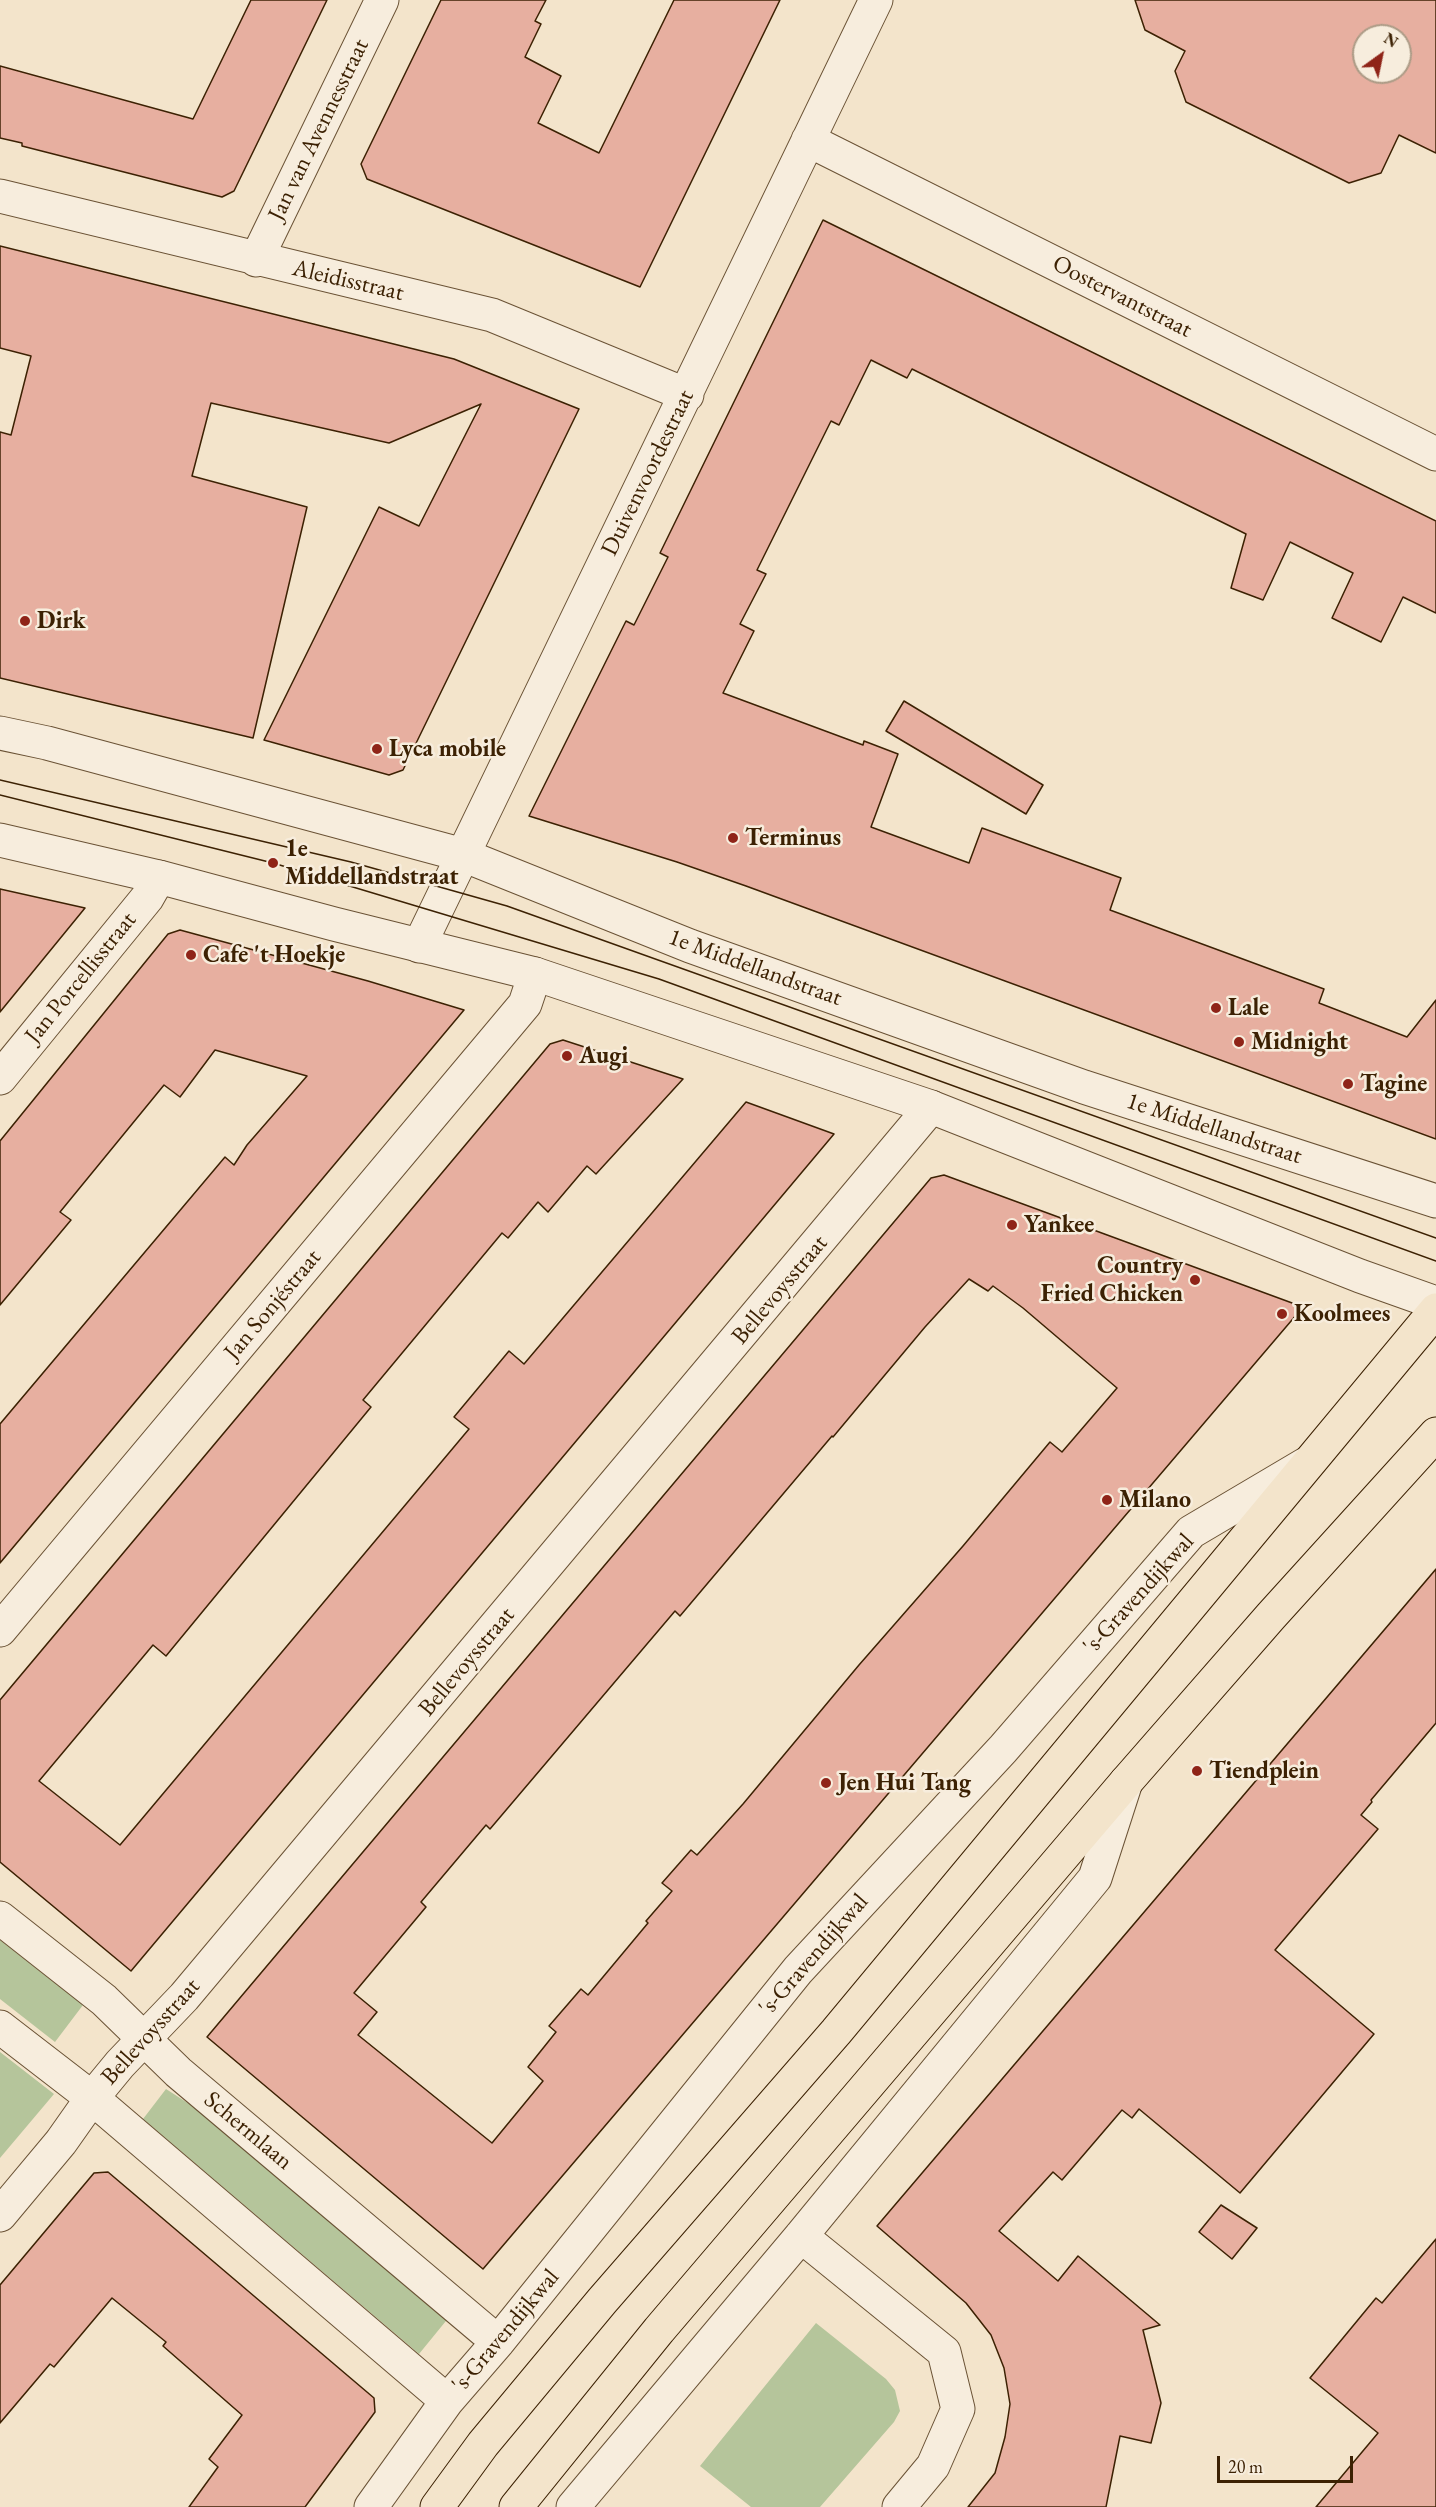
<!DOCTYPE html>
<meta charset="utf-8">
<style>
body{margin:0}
#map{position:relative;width:1436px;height:2507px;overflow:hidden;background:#f3e4cb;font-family:"EB Garamond",serif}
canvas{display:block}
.north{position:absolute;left:1352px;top:24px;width:60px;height:60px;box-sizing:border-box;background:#f7eddd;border:2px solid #ac9b86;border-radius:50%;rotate:33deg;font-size:16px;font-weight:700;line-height:24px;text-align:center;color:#3c2103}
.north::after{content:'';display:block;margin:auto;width:21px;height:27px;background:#8f2418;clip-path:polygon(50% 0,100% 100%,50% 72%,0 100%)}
.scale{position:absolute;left:1217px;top:2456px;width:136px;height:27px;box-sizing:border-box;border:3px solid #3c2103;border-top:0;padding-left:8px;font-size:18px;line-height:21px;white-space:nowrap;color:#3c2103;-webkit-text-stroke:4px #f7eddd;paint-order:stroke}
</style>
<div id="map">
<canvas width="1436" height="2507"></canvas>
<div class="north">N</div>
<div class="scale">20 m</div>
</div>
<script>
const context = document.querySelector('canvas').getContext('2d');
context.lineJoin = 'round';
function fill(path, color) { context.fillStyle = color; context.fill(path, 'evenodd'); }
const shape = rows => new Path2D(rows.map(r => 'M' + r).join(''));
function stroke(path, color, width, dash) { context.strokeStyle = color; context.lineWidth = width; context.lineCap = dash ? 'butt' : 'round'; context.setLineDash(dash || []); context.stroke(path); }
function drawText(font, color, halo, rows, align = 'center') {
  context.font = font + ' "EB Garamond",serif'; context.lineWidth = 5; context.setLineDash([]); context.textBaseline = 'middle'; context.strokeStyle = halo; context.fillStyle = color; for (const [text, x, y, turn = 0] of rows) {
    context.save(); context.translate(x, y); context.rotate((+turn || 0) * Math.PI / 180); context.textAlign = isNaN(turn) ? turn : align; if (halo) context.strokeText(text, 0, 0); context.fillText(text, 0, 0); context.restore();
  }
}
const green = shape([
 [0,1940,83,2005,55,2042,0,1999],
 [0,2052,54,2094,0,2158],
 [166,2089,194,2107,450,2316,419,2354,143,2119],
 [816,2323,886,2379,895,2390,900,2411,894,2422,820,2507,751,2507,700,2466]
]);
const building = shape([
 [251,0,327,0,234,191,222,197,22,146,22,143,0,138,0,66,193,119,251,0],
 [441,0,546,0,535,21,541,24,525,57,561,76,538,123,599,153,674,0,780,0,640,287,367,179,361,164,441,0],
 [1135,0,1436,0,1436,153,1399,135,1381,173,1349,183,1186,102,1175,71,1185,51,1145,30,1135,0],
 [1364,36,1400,36,1400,72,1364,72,1364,36],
 [823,220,1436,521,1436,613,1403,597,1381,642,1332,618,1353,573,1290,542,1263,600,1231,588,1246,534,912,369,907,378,871,360,839,425,831,421,757,570,766,574,740,624,754,631,723,693,863,745,864,741,898,754,871,827,969,863,982,828,1121,878,1110,910,1324,989,1319,1003,1407,1037,1436,1000,1436,1139,746,886,677,862,529,816,626,621,634,625,668,557,660,553,823,220],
 [0,246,454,359,579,409,403,770,389,775,264,740,379,507,419,526,481,404,389,443,211,403,192,476,307,507,253,738,0,678,0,432,11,435,31,356,0,348,0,246],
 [904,701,1043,785,1026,814,886,731,904,701],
 [0,889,85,908,0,1012,0,889],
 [180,930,368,981,464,1010,0,1563,0,1424,225,1157,234,1165,247,1145,307,1076,215,1050,180,1097,164,1085,60,1212,71,1220,0,1305,0,1141,168,934,180,930],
 [563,1040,683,1079,596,1174,587,1166,548,1212,538,1202,508,1238,502,1233,363,1400,371,1407,166,1656,153,1645,39,1781,120,1845,469,1429,454,1417,509,1351,524,1364,746,1102,834,1134,131,1971,0,1862,0,1700,550,1044,563,1040],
 [944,1175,1303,1307,483,2269,207,2037,931,1178,944,1175],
 [969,1279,988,1291,993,1286,1023,1308,1117,1388,1062,1452,1050,1442,963,1546,859,1665,743,1804,697,1855,691,1850,662,1883,672,1891,646,1921,648,1923,588,1995,581,1989,549,2026,556,2032,528,2067,543,2081,492,2143,358,2035,377,2012,354,1993,426,1907,421,1902,486,1825,490,1829,675,1611,680,1616,832,1436,833,1437,925,1327,969,1279],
 [1436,1569,1436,1723,1371,1800,1372,1802,1361,1815,1378,1829,1275,1950,1374,2034,1240,2193,1139,2109,1132,2118,1122,2110,1062,2180,1053,2172,999,2231,1058,2281,1078,2256,1160,2325,1143,2330,1161,2403,1151,2443,1120,2436,1106,2507,968,2507,995,2473,1005,2437,1010,2404,1004,2368,991,2335,966,2303,877,2226,1436,1569],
 [108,2172,374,2398,375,2412,305,2507,189,2507,218,2467,209,2459,242,2415,163,2346,166,2342,112,2298,54,2367,50,2364,0,2423,0,2285,94,2173,108,2172],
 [1221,2205,1257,2228,1232,2259,1199,2232,1221,2205],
 [1436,2239,1436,2507,1316,2507,1378,2433,1310,2378,1376,2298,1382,2303,1436,2239]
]);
const minor = shape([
 [808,140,1436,454],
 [0,196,492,315,687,395],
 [256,260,382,0],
 [419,946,876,0],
 [0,1078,147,898,159,877],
 [0,1630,525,1004,535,974],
 [0,1918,104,2000,178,2072,498,2342],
 [0,2027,92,2098,447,2401],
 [0,2215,61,2142,92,2098,120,2064,184,1997,931,1107],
 [801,2236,944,2352,958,2409,933,2466,899,2507],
 [371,2507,447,2401,498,2342,798,1970,1003,1749,1191,1532,1306,1464],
 [573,2507,801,2236,1095,1878,1126,1782]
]);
const tertiary = shape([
 [0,733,47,743,463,855,690,946,1084,1087,1436,1201],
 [0,840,159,877,334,924,535,974,931,1107,1360,1276,1436,1303]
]);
const primary = shape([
 [437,2507,483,2444,602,2301,836,2032,1436,1310],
 [516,2507,659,2330,1126,1782,1271,1616,1436,1434]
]);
const tram = shape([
 [0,780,351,862,507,906,1436,1238],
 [0,795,273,863,659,979,1436,1261]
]);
const markers = [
 [25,621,6,"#8f2418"],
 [377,749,6,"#8f2418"],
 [733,838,6,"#8f2418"],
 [273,863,6,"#8f2418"],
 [191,955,6,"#8f2418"],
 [1216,1008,6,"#8f2418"],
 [1239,1042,6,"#8f2418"],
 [567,1056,6,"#8f2418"],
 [1348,1084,6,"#8f2418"],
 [1012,1225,6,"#8f2418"],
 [1195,1280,6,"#8f2418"],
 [1282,1314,6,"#8f2418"],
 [1107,1500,6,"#8f2418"],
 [1197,1771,6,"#8f2418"],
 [826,1783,6,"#8f2418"]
];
const streetNames = [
 ["Jan van Avennesstraat",319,130,-64],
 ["Aleidisstraat",348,281,13],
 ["Oostervantstraat",1122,297,27],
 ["Duivenvoordestraat",648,473,-64],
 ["1e Middellandstraat",755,968,20],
 ["Jan Porcellisstraat",81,978,-51],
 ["1e Middellandstraat",1214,1129,18],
 ["Bellevoysstraat",780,1290,-50],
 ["Jan Sonjéstraat",273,1305,-50],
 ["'s-Gravendijkwal",1139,1594,-48],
 ["Bellevoysstraat",467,1662,-50],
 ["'s-Gravendijkwal",814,1955,-49],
 ["Bellevoysstraat",151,2032,-48],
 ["Schermlaan",248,2131,40],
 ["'s-Gravendijkwal",506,2331,-50]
];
const poiNames = [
 ["Dirk",37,621],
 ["Lyca mobile",389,749],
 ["Terminus",745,838],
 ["1e",285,849],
 ["Middellandstraat",285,877],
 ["Cafe 't Hoekje",203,955],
 ["Lale",1228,1008],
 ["Midnight",1251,1042],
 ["Augi",579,1056],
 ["Tagine",1360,1084],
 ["Yankee",1024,1225],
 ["Country",1183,1266,"right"],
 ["Fried Chicken",1183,1294,"right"],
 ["Koolmees",1294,1314],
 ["Milano",1119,1500],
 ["Tiendplein",1209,1771],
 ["Jen Hui Tang",838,1783]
];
fill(green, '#b5c59b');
fill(building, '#e7afa0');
stroke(building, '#3c2103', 1.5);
stroke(minor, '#6a5235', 35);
stroke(tertiary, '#6a5235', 35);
stroke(primary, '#3c2103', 35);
stroke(minor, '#f7eddd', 33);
stroke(tertiary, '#f7eddd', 33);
stroke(primary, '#f3e4cb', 33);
stroke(tram, '#3c2103', 1.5);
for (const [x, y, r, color] of markers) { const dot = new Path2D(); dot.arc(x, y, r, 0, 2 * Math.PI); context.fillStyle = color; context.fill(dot); stroke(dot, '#f7eddd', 2); }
drawText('24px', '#3c2103', '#f7eddd', streetNames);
drawText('bold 24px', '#3c2103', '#f7eddd', poiNames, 'left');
</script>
